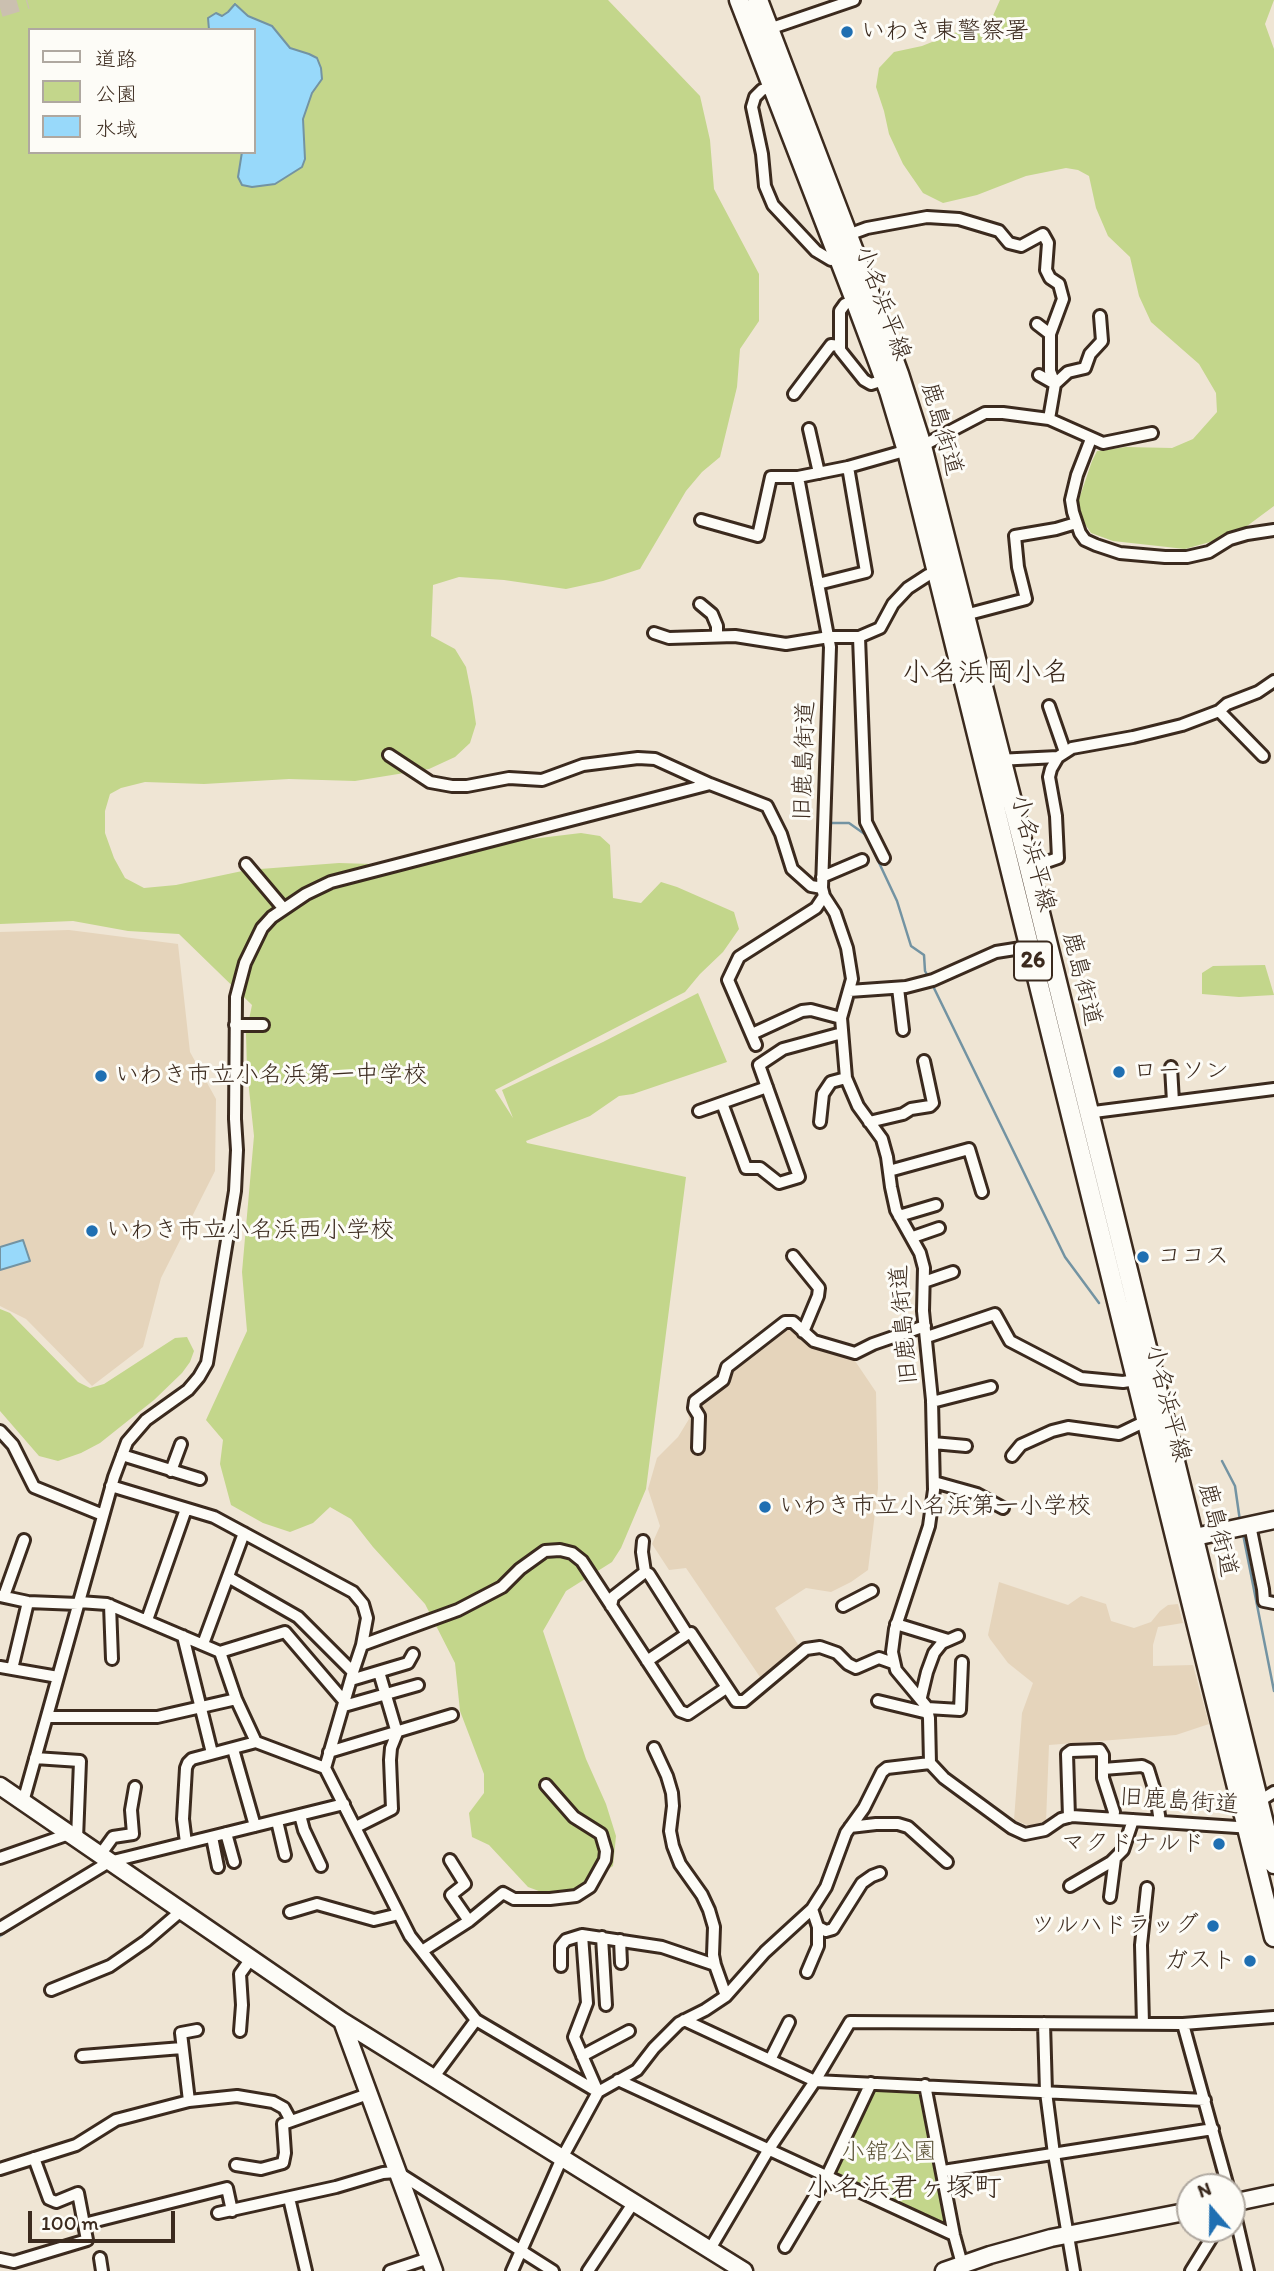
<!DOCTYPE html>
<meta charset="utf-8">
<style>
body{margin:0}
#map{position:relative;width:1274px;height:2271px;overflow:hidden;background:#efe5d4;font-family:Itim,"Klee One",sans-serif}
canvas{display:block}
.legend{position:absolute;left:28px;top:28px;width:228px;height:126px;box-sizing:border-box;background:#fdfcf7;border:2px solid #afa8a0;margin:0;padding:9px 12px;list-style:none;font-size:21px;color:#3b2a1e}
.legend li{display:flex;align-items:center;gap:14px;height:35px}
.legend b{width:35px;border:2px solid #afa8a0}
.north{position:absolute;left:1176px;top:2173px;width:70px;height:70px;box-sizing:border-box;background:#fdfcf7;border:2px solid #afa8a0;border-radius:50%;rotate:340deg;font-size:19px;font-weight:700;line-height:28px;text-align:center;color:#3b2a1e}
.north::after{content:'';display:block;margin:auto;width:24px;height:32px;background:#1f6fb2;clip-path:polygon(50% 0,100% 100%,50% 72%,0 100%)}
.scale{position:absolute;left:28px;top:2211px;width:147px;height:32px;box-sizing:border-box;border:4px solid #3b2a1e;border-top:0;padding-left:9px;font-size:21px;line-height:24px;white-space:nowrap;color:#3b2a1e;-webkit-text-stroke:5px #fdfcf7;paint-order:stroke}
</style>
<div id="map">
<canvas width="1274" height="2271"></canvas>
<ul class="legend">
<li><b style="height:9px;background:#fdfcf7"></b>道路</li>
<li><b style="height:19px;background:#c3d68b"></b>公園</li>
<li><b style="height:19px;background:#98d9fa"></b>水域</li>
</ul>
<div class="north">N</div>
<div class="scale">100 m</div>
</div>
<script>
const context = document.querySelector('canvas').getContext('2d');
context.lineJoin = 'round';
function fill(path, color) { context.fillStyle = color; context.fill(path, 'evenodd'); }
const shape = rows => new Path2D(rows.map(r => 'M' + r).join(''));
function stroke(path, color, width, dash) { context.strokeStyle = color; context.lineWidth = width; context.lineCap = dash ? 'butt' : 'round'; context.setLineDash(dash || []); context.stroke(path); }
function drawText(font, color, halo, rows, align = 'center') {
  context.font = font + ' Itim,"Klee One",sans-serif'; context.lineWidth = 6; context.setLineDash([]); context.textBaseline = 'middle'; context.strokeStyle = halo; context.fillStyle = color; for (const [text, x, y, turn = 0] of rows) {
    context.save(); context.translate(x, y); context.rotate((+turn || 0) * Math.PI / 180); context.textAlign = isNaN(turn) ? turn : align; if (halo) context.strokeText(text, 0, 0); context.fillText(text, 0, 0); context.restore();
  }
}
const built = shape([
 [69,930,178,944,190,1052,216,1099,215,1171,161,1278,143,1347,92,1386,26,1319,0,1306,0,932],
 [790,1328,806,1341,853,1358,876,1392,878,1488,868,1570,851,1582,831,1592,806,1588,775,1608,799,1646,762,1680,686,1568,669,1570,652,1544,660,1526,648,1489,657,1458,678,1437,689,1419,687,1405,691,1397],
 [999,1582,1068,1605,1081,1596,1106,1604,1111,1621,1134,1628,1151,1622,1160,1611,1168,1605,1178,1604,1183,1623,1158,1627,1153,1645,1153,1666,1193,1665,1209,1724,1176,1735,1049,1745,1046,1822,1030,1826,1014,1820,1022,1713,1033,1683,1008,1663,990,1639,988,1635]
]);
const green = shape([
 [0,0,608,0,700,96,710,140,714,189,759,274,759,321,740,349,737,387,720,457,702,472,686,491,640,569,603,581,566,589,504,580,459,577,433,585,431,636,455,649,466,667,472,697,476,724,470,743,455,757,429,769,355,781,289,779,204,784,145,782,121,788,110,794,105,811,105,833,114,858,125,878,144,888,176,885,247,870,339,863,372,864,448,849,581,833,600,836,610,845,613,898,641,903,661,882,677,887,734,912,739,929,723,952,700,974,685,992,495,1090,513,1118,502,1090,603,1042,698,993,727,1062,633,1094,619,1096,590,1116,526,1141,527,1143,686,1177,646,1489,621,1548,612,1562,566,1591,543,1631,586,1759,606,1804,616,1836,613,1866,572,1893,547,1894,528,1887,489,1845,472,1837,469,1813,484,1793,484,1774,460,1711,455,1663,425,1604,373,1547,351,1519,330,1507,313,1523,290,1532,263,1523,231,1505,220,1464,223,1440,206,1420,247,1331,242,1272,254,1136,247,1070,246,1034,252,1005,179,934,128,931,73,921,0,924],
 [30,30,254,30,254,152,30,152],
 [1000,0,1274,0,1265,24,1274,49,1274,506,1247,526,1224,538,1185,549,1113,541,1091,533,1083,521,1078,502,1092,461,1097,451,1126,447,1172,448,1193,439,1217,412,1216,393,1199,364,1151,322,1139,296,1130,257,1108,236,1096,208,1089,176,1078,170,1066,168,1026,176,977,195,943,203,923,193,903,164,889,134,884,111,876,87,879,68,894,52,922,46,992,18],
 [1265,965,1274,995,1239,997,1202,994,1202,973,1213,966],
 [0,1309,10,1313,78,1382,90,1388,104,1384,175,1338,187,1337,194,1351,190,1362,182,1373,154,1400,100,1443,81,1453,58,1461,39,1456,0,1411],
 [871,2083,925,2085,954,2235,827,2176]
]);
const water = shape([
 [235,4,248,16,272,26,290,48,309,54,317,58,321,68,322,79,312,93,303,119,305,159,302,167,275,184,252,187,242,185,238,177,242,152,254,152,254,30,209,30,208,18,216,13,222,16,228,12,235,4],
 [23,1240,30,1261,0,1270,0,1247,23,1240]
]);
const stream = shape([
 [831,823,849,823,866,835,897,901,911,946,924,955,925,971,929,978],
 [932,984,1065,1257,1099,1303],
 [1222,1461,1235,1486,1240,1521],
 [1243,1534,1274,1691],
 [283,1825,297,1821],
 [232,1837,277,1827],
 [124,1865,154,1856],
 [0,1936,53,1902]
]);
const primaryTunnel = shape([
 [0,8,27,0]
]);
const street = shape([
 [769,29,854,0],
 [776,85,762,90,755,97,752,107,762,154,765,186,773,205,816,251,831,260,843,257],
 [848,235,867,228,927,217,959,219,999,231,1009,243,1021,246,1043,234,1048,243,1046,270,1050,278,1059,284,1063,299,1050,334,1050,371,1055,384,1049,419],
 [858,300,845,304,840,311,840,350,864,380,871,384,890,378],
 [1037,324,1050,334],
 [1039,375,1055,384,1068,372,1085,368,1090,354,1102,341,1100,316],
 [794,394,831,345,839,346],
 [809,429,819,473],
 [1152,433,1103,443,1049,419,1003,413,985,413,922,446,848,467,798,477,830,647,822,888,824,896,835,913,847,948,852,979,841,1018,846,1078,858,1106,882,1139,887,1157,891,1187,896,1210,920,1253,924,1268,923,1311,932,1400,934,1490,929,1526,895,1629,892,1652,896,1670,926,1706,929,1718,930,1763,944,1778,1012,1828,1025,1834,1045,1830,1061,1819,1072,1816,1252,1828],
 [1091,439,1077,475,1071,500,1073,512,1080,533,1085,540,1096,545,1120,553,1165,557,1187,557,1209,552,1230,539,1247,534,1274,530],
 [701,520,758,536,771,477,798,477],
 [818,584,866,572,848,467],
 [700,604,712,614,717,626,717,636],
 [965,615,1026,599,1018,567,1015,536,1056,529,1076,523],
 [654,633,669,638,735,636,786,644,829,637,859,637,880,628,893,604,908,588,928,575,940,571],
 [859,637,866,822,884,858],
 [1049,706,1065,752],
 [1219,711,1227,704,1258,692,1274,681],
 [389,755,430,782,452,786,467,786,509,778,542,780,583,765,638,758,655,759,710,784],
 [997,760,1058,757],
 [246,864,284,909],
 [1029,868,1058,858,1056,816,1049,777,1051,769,1058,757,1072,748,1133,737,1182,725,1219,711,1263,756],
 [822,877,862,860],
 [898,988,903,1030],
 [849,991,906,987,933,980,996,952,1034,946],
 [235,1025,263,1025],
 [752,1034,802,1011,811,1010,841,1018],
 [756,1045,728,980,739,957,816,908,824,896],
 [1171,1067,1173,1102],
 [722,1103,746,1168,760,1168,779,1183,799,1177,759,1065,783,1049,842,1033],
 [699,1111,767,1087],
 [1086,1113,1274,1089],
 [820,1122,823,1094,831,1082,846,1078],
 [869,1122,903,1114,911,1109,930,1106,933,1103,924,1061],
 [889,1171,969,1149,982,1192],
 [899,1216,936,1205],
 [913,1237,939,1228],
 [793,1256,819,1288,818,1296,803,1332],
 [924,1282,953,1272],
 [927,1337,995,1314,1010,1341,1081,1378,1123,1382,1142,1379],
 [932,1402,991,1387],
 [0,1431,13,1445,34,1487,103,1515],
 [933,1443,966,1446],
 [698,1448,699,1416,694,1408,695,1401,723,1380,727,1367,785,1322,793,1322,814,1341,855,1353,873,1344,925,1326],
 [122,1455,200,1479],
 [1012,1456,1021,1445,1052,1431,1068,1427,1119,1434,1146,1421],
 [171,1471,181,1444],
 [934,1482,977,1494,1003,1508],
 [111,1486,214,1517,353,1592,363,1604,367,1618,362,1645],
 [1250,1525,1263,1589,1264,1601,1274,1603],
 [643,1541,642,1552,645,1572],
 [228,1577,298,1617,353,1672],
 [0,1596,28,1602,78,1604],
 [4,1596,24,1540],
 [79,1602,107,1604,220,1652,236,1699,256,1742,325,1768],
 [110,1605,112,1659],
 [611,1606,613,1597,645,1572,649,1574,687,1634],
 [843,1606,872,1591],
 [147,1620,186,1509],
 [896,1624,948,1640],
 [183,1636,212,1753],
 [203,1644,244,1533],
 [220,1652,285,1632,345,1702],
 [647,1661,687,1634,691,1633,736,1701,744,1701,806,1649,820,1647,837,1653,848,1664,856,1668,879,1658,893,1663],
 [0,1667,58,1677],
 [12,1669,28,1602],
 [351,1680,408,1663,413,1654],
 [921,1697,927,1672,934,1653,942,1643,958,1636],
 [878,1701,928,1713],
 [344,1706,418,1685],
 [927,1708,960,1710,962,1662],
 [47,1717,157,1717,236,1699],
 [654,1748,667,1776,672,1793,673,1806,670,1831,673,1846,680,1864,702,1895,709,1910,714,1927,713,1955,715,1965,726,1996],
 [233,1749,255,1826],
 [329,1752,452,1715],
 [35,1758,80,1761,77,1839],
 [1103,1769,1142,1766,1148,1769,1156,1795,1160,1822],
 [23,1802,114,1477,127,1442,146,1420,188,1390,199,1377,207,1363,235,1191,237,1150,235,1119,236,997,245,963,262,928,272,917,306,894,331,882,710,784,767,806,781,834,792,869,811,886,822,888],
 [1258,1802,1274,1792],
 [300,1815,304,1830,321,1866],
 [1069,1817,1067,1754,1071,1751,1100,1750,1103,1755,1103,1778,1114,1812,1113,1818],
 [277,1821,285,1855],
 [356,1827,392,1809,390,1760,391,1748,397,1733,379,1672],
 [850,1827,876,1824,898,1824,908,1827,947,1862],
 [226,1833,234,1862],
 [212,1837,218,1867],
 [186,1843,183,1819,186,1768,188,1763,192,1759,256,1742],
 [100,1855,113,1837,133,1834,131,1810,135,1787],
 [0,1858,69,1834],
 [450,1860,465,1884,451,1895,469,1921],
 [1070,1886,1111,1862,1123,1850,1133,1820],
 [1110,1897,1115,1858],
 [812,1909,818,1927,826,1931,833,1929,862,1883,872,1876,880,1873],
 [290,1912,317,1904,374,1920,399,1914],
 [0,1928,109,1862,344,1804],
 [582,1935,587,2003,574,2037,598,2092],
 [602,1937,606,2005],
 [620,1940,621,1963],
 [422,1951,469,1921,503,1893,514,1899,550,1899,576,1896,590,1887,605,1860,606,1851,601,1834,574,1817,546,1785],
 [561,1966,561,1946,566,1940,582,1935,662,1947,715,1965],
 [807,1972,818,1946,818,1927],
 [51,1990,110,1966,146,1941,181,1911],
 [684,2020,815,2081,1205,2100],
 [1044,2023,1046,2092,1054,2154,1074,2271],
 [1143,2024,1141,1945,1147,1888],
 [1183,2024,1228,2187],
 [240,2031,242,2005,240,1974,250,1960],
 [82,2056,182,2048],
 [582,2056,629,2031],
 [770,2060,789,2022],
 [433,2078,476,2020],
 [618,2080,954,2235],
 [925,2085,954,2235,963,2268],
 [598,2092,476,2020,410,1936,325,1768,353,1672,362,1645,458,1610,502,1587,520,1569,545,1551,560,1550,572,1553,582,1561,680,1711,688,1714,726,1688],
 [189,2101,181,2033,197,2030],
 [236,2165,261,2169,283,2163,285,2153,283,2124,368,2094],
 [0,2169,76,2145,116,2120,189,2101,237,2096,273,2102,284,2108,291,2121],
 [943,2171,1213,2129],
 [289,2198,306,2271],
 [1232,2202,1248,2271],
 [218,2213,336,2187,383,2173,397,2172,553,2271],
 [84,2224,227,2188,232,2211],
 [785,2247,827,2176,871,2083],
 [710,2249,769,2149,815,2081,850,2022,1183,2024,1274,2017],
 [100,2258,102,2271],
 [0,2259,14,2262,87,2240,78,2193,56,2202,49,2199,34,2158],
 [390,2271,429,2258],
 [512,2271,562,2158,598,2092,637,2070,654,2048,679,2023,705,2010,726,1996,765,1952,812,1909,826,1887,846,1833,864,1808,882,1772,887,1768,930,1763],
 [588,2271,634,2202],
 [1191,2271,1217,2229]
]);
const secondary = shape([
 [1181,1540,1274,1520],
 [0,1786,342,2021,744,2271],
 [342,2021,434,2271],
 [1232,2203,1274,2194],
 [944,2271,990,2255,1051,2238,1190,2211]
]);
const primary = shape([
 [739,0,855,300,889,391,907,451,1274,1937],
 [758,0,855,254,899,374,922,446,1029,868,1274,1864]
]);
const markers = [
 [847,32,7,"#1f6fb2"],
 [1119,1072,7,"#1f6fb2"],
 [101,1076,7,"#1f6fb2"],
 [92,1231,7,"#1f6fb2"],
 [1143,1257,7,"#1f6fb2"],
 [765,1507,7,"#1f6fb2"],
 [1219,1844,7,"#1f6fb2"],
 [1213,1926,7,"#1f6fb2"],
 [1250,1961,7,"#1f6fb2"]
];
const shields = [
 [1033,961,38]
];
const shieldNames = [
 ["26",1033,961]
];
const poiNames = [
 ["いわき東警察署",861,32],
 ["ローソン",1133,1072],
 ["いわき市立小名浜第一中学校",115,1076],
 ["いわき市立小名浜西小学校",106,1231],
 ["ココス",1157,1257],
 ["いわき市立小名浜第一小学校",779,1507],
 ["マクドナルド",1205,1844,"right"],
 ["ツルハドラッグ",1199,1926,"right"],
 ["ガスト",1236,1961,"right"]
];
const streetNames = [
 ["小名浜平線",882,303,70],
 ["鹿島街道",941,429,74],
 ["旧鹿島街道",805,761,-88],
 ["小名浜平線",1032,853,76],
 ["鹿島街道",1081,979,76],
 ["旧鹿島街道",905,1325,-95],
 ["小名浜平線",1167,1403,76],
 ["鹿島街道",1217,1530,76],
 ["旧鹿島街道",1179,1802,4]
];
const parkNames = [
 ["小舘公園",889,2153]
];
const quarterNames = [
 ["小名浜岡小名",986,674],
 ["小名浜君ヶ塚町",904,2189]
];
fill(built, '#e5d4bb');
fill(green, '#c3d68b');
fill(water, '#98d9fa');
stroke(water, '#7393a2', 2);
stroke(stream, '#7393a2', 2.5);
stroke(primaryTunnel, '#cbc0b0', 18, [18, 9]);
stroke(street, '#3b2a1e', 16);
stroke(secondary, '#3b2a1e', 21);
stroke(primary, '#3b2a1e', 23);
stroke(street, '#fdfcf7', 10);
stroke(secondary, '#fdfcf7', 16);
stroke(primary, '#fdfcf7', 18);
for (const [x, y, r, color] of markers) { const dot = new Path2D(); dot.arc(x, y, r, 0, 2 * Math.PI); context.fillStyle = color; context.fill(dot); stroke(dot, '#fdfcf7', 2.5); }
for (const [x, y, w] of shields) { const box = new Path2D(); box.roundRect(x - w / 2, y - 19.5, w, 39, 5); context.fillStyle = '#fdfcf7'; context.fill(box); stroke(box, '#3b2a1e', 2); }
drawText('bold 23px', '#3b2a1e', null, shieldNames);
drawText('24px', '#3b2a1e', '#fdfcf7', poiNames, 'left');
drawText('24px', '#3b2a1e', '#fdfcf7', streetNames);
drawText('24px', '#5d5539', '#fdfcf7', parkNames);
drawText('28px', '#3b2a1e', '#fdfcf7', quarterNames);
</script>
